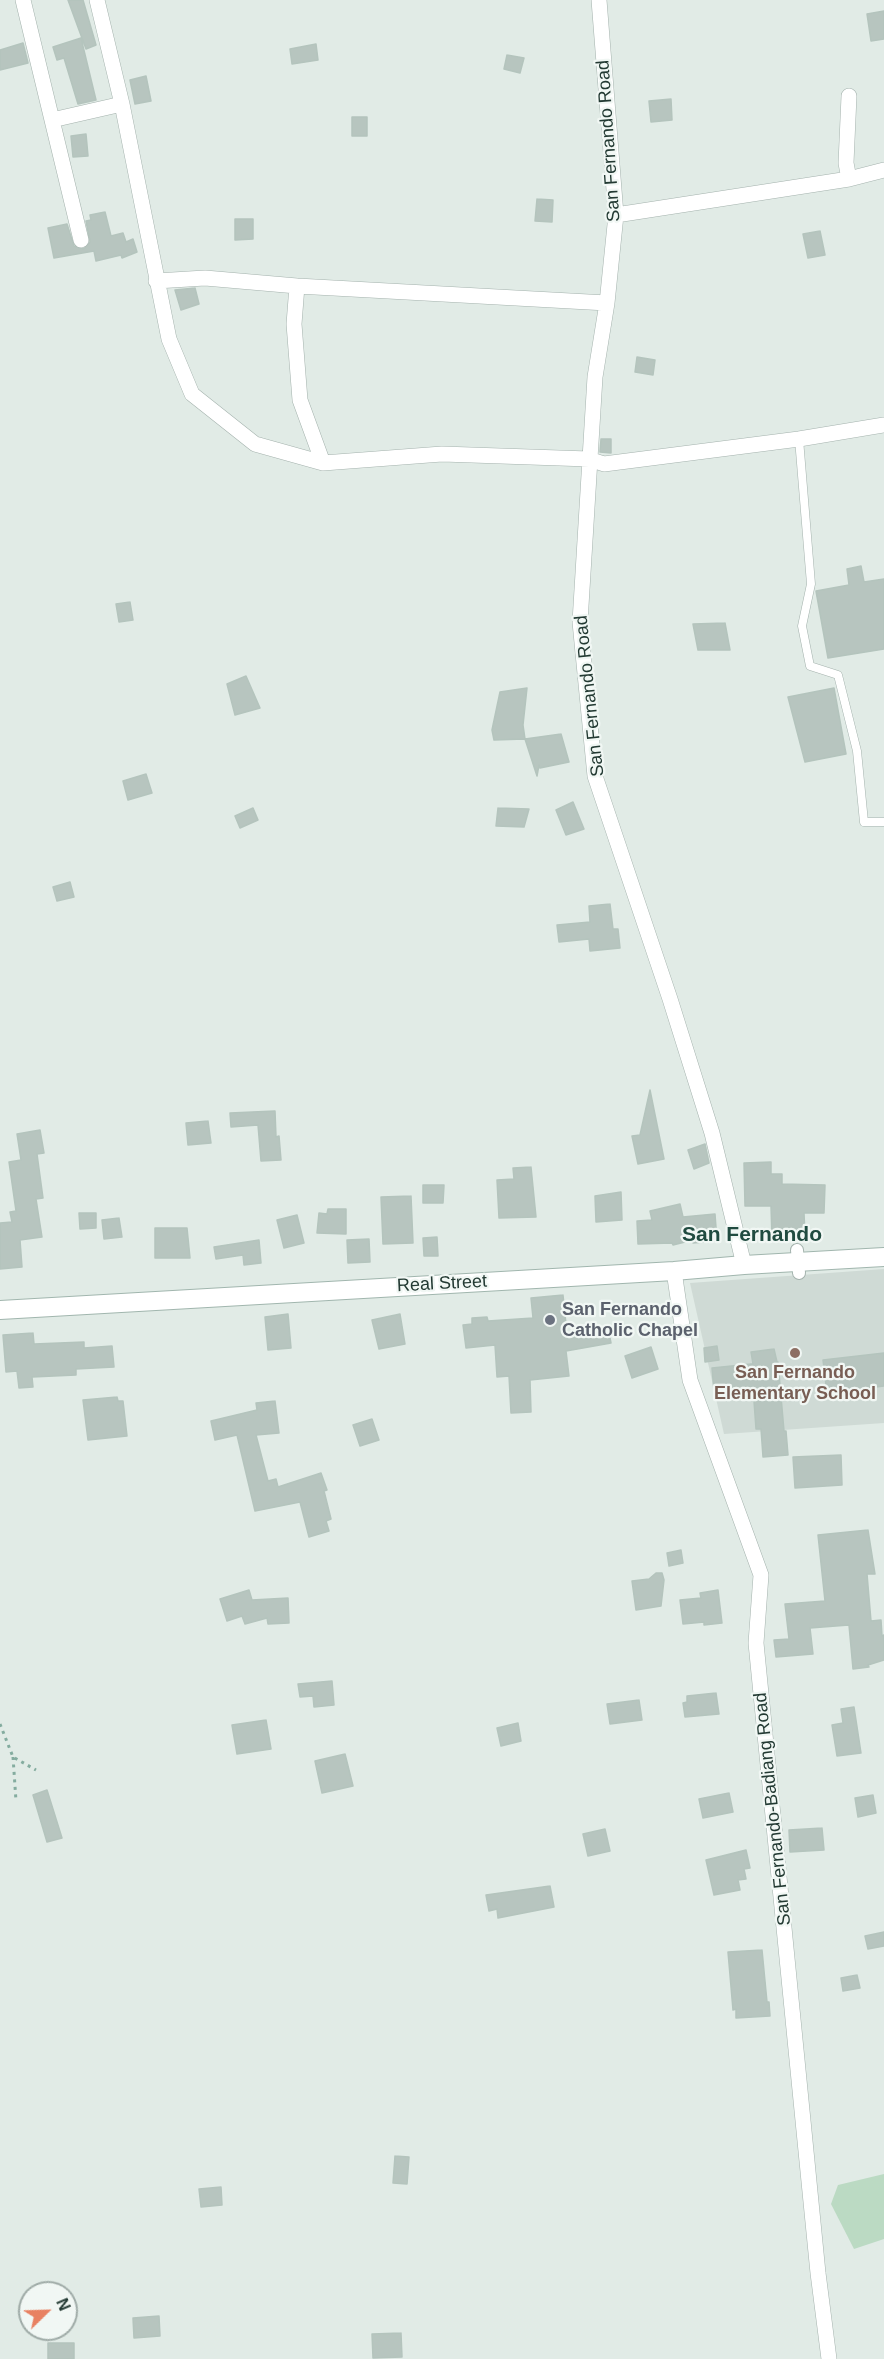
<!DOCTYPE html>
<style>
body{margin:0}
#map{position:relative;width:884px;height:2359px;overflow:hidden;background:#e1ebe6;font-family:Arial,sans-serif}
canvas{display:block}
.north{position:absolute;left:18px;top:2281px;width:60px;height:60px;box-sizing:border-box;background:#f1f7f4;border:2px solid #9faba7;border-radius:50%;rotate:67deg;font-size:16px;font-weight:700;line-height:24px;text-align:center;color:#233a33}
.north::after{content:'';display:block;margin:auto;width:21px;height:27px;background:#e88162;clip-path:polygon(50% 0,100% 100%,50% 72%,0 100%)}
</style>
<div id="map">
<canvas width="884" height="2359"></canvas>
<div class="north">N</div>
</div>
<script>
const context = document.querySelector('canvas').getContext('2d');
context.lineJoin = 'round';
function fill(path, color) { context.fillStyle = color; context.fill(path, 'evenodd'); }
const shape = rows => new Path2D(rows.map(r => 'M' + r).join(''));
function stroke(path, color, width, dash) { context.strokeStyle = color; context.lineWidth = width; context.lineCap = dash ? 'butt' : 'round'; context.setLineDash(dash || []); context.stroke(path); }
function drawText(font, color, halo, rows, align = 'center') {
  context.font = font + ' Arial,sans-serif'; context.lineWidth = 4.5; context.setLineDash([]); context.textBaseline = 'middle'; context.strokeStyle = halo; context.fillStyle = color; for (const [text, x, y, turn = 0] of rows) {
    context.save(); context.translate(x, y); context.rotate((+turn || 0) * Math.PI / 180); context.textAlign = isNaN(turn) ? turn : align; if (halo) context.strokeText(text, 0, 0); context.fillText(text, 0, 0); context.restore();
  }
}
const built = shape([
 [884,1269,884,1423,724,1434,690,1283]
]);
const green = shape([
 [884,2174,884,2239,854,2249,831,2204,838,2185]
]);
const building = shape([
 [68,0,83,0,96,45,86,49,68,0],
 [884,11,884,39,871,41,867,14,884,11],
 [81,38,96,100,78,104,64,58,57,60,53,47,81,38],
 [23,43,28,63,0,70,0,50,23,43],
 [316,44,318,60,292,64,290,49,316,44],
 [507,55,524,58,520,73,504,69,507,55],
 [146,76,151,101,135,104,130,80,146,76],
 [671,99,672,120,651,122,649,101,671,99],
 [352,117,367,117,367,136,352,136,352,117],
 [86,134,88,156,73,157,71,136,86,134],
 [537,199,553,200,552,222,535,221,537,199],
 [105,212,111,236,123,233,126,242,133,239,137,252,122,258,121,255,96,261,94,251,54,258,48,228,67,224,74,246,84,249,90,242,86,221,91,220,90,215,105,212],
 [235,219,253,219,253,239,235,240,235,219],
 [820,231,825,255,808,258,803,234,820,231],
 [195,288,199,304,181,310,175,290,195,288],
 [637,357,655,360,653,375,635,372,637,357],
 [601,439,611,439,611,453,600,452,601,439],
 [861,566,864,582,884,579,884,649,828,658,816,591,849,585,847,569,861,566],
 [130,602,133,620,119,622,116,604,130,602],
 [725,623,730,650,698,650,693,624,725,623],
 [246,676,260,708,235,715,227,684,246,676],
 [527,688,523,725,525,739,494,740,492,730,500,692,527,688],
 [834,688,846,754,805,762,788,697,834,688],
 [561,734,569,762,540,768,539,765,537,776,525,739,561,734],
 [146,774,152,793,128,800,123,781,146,774],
 [573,802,584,829,566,835,556,810,573,802],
 [253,808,258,820,240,828,235,816,253,808],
 [498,808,529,809,524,827,496,826,498,808],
 [70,882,74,897,57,901,53,887,70,882],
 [610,904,613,929,618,929,620,948,590,951,589,939,559,942,557,925,590,922,589,906,610,904],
 [650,1090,664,1159,638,1164,632,1136,640,1135,650,1090],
 [275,1111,276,1137,279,1136,281,1160,261,1161,258,1125,231,1127,230,1113,275,1111],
 [208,1121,211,1143,188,1145,186,1123,208,1121],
 [40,1130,44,1153,37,1154,43,1198,36,1199,42,1237,20,1240,22,1267,0,1269,0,1223,12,1222,10,1212,16,1211,9,1162,21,1160,17,1134,40,1130],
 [705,1144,709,1163,694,1169,688,1150,705,1144],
 [771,1162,771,1174,782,1174,782,1184,825,1185,824,1213,804,1213,805,1235,772,1239,771,1206,745,1206,744,1163,771,1162],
 [531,1167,536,1217,499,1218,497,1180,514,1179,513,1168,531,1167],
 [423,1185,444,1185,443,1203,423,1203,423,1185],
 [621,1192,622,1220,596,1222,595,1196,621,1192],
 [411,1196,413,1243,383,1244,381,1197,411,1196],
 [680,1204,683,1217,715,1214,717,1241,693,1243,693,1240,673,1245,672,1243,638,1244,637,1221,652,1220,650,1211,680,1204],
 [328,1209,346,1209,346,1234,317,1233,319,1213,327,1214,328,1209],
 [79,1213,96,1213,96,1228,80,1229,79,1213],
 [297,1215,304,1243,284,1248,277,1220,297,1215],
 [119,1218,122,1237,104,1239,102,1220,119,1218],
 [155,1228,187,1228,190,1258,155,1258,155,1228],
 [437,1237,438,1256,424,1256,423,1238,437,1237],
 [369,1239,370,1262,348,1263,347,1240,369,1239],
 [259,1240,261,1263,244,1265,243,1255,216,1259,214,1247,259,1240],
 [563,1295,567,1334,608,1328,611,1343,566,1351,569,1376,530,1380,531,1412,511,1413,509,1376,497,1377,495,1345,466,1348,463,1325,472,1324,472,1318,487,1317,488,1321,533,1318,531,1298,563,1295],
 [288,1314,291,1348,268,1350,265,1317,288,1314],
 [400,1314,405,1344,379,1349,372,1320,400,1314],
 [33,1333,34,1344,84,1342,84,1348,112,1346,114,1367,76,1369,76,1375,32,1377,33,1387,19,1388,17,1371,6,1372,3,1335,33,1333],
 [717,1346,719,1360,705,1362,704,1348,717,1346],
 [651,1347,658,1369,632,1378,625,1356,651,1347],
 [774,1349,777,1362,778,1362,784,1431,786,1431,788,1455,763,1457,761,1429,756,1429,753,1387,714,1391,712,1368,751,1364,753,1364,751,1352,774,1349],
 [884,1353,884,1386,827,1393,823,1360,884,1353],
 [117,1397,118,1401,123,1401,127,1436,88,1440,83,1400,117,1397],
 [275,1401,279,1433,256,1435,268,1481,276,1479,278,1487,321,1473,327,1490,324,1491,331,1519,326,1521,329,1531,309,1537,300,1502,255,1511,237,1435,215,1440,211,1421,257,1410,256,1403,275,1401],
 [372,1419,379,1440,360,1446,353,1425,372,1419],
 [841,1455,842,1485,795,1488,793,1457,841,1455],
 [868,1530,875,1574,867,1574,871,1621,881,1620,882,1636,884,1635,884,1660,868,1665,869,1667,853,1669,849,1625,810,1628,813,1654,776,1657,774,1640,789,1639,785,1604,825,1601,818,1535,868,1530],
 [681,1550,683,1563,669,1566,667,1553,681,1550],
 [662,1573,664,1580,661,1606,636,1610,632,1581,649,1579,656,1573,662,1573],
 [249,1590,252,1600,288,1598,289,1623,268,1624,267,1618,245,1624,242,1616,227,1621,220,1599,249,1590],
 [718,1590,722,1623,704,1625,704,1622,683,1624,680,1600,701,1598,700,1593,718,1590],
 [332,1681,334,1705,314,1707,313,1696,300,1697,298,1684,332,1681],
 [716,1693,719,1714,685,1717,683,1703,687,1702,687,1696,716,1693],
 [639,1700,642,1720,610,1724,607,1704,639,1700],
 [854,1707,861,1753,837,1756,832,1725,843,1723,841,1709,854,1707],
 [266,1720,271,1749,237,1754,232,1725,266,1720],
 [518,1723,521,1741,501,1746,497,1728,518,1723],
 [345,1754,353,1786,322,1793,315,1761,345,1754],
 [47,1790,62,1838,47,1842,33,1795,47,1790],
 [729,1793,733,1812,703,1818,699,1799,729,1793],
 [873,1795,876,1813,858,1817,855,1798,873,1795],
 [822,1828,824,1850,790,1852,789,1830,822,1828],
 [605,1829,610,1851,588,1856,583,1834,605,1829],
 [746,1850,750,1868,744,1869,746,1879,738,1880,740,1890,714,1895,706,1860,746,1850],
 [550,1886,554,1907,498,1918,497,1909,489,1911,486,1895,550,1886],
 [884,1932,884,1946,868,1949,865,1936,884,1932],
 [762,1950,767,2002,769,2002,770,2016,736,2018,736,2009,733,2010,728,1952,762,1950],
 [857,1975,860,1988,843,1991,841,1978,857,1975],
 [395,2156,409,2157,407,2184,393,2183,395,2156],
 [221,2187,222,2205,201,2207,199,2189,221,2187],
 [159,2316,160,2336,134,2338,133,2318,159,2316],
 [401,2333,402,2357,373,2358,372,2334,401,2333],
 [48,2343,74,2343,74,2359,48,2359,48,2343]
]);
const path = shape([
 [0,1724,13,1757,36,1770],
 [13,1757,16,1801]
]);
const service = shape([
 [799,439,811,584,802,626,810,666,838,675,857,751,864,822,884,822]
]);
const pedestrian = shape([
 [797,1250,799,1273]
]);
const minor = shape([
 [23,0,81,240],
 [97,0,122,104,169,339,192,394,255,444,323,463,442,454,589,459,604,464,799,439,884,425],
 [599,0,616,215,607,303,595,377,580,622,595,776,670,999,712,1133,744,1265],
 [52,120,122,104],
 [849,179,846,163,849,96],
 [616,215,849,179,884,170],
 [156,281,205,278,297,286,294,324,300,400,323,463],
 [297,286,607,303],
 [674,1271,690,1380,761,1575,756,1643,818,2273,829,2359]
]);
const secondary = shape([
 [0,1310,674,1271,744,1265,884,1257]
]);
const markers = [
 [550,1320,6,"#6b7280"],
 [795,1353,6,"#8d6e63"]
];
const streetNames = [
 ["San Fernando Road",609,141,-94],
 ["San Fernando Road",590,696,-96],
 ["Real Street",442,1284,-3],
 ["San Fernando-Badiang Road",773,1809,-96]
];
const worshipNames = [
 ["San Fernando",562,1310],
 ["Catholic Chapel",562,1331]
];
const educationNames = [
 ["San Fernando",795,1373],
 ["Elementary School",795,1394]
];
const quarterNames = [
 ["San Fernando",752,1235]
];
fill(built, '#cfdad5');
fill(green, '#bbdac3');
fill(building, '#b7c5bf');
stroke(building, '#b4c4bd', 1.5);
stroke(service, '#a4b2ad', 9);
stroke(pedestrian, '#a4b2ad', 14);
stroke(minor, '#a4b2ad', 16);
stroke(secondary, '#a1b6ae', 20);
stroke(path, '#84ac9f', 3, [3, 4.5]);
stroke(service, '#fff', 8);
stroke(pedestrian, '#fff', 12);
stroke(minor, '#fff', 15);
stroke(secondary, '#fff', 18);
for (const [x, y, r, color] of markers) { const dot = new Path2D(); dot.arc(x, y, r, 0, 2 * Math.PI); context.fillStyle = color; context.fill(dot); stroke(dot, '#f1f7f4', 2); }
drawText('18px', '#233a33', '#f1f7f4', streetNames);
drawText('bold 18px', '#5b616d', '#f1f7f4', worshipNames, 'left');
drawText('bold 18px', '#785e54', '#f1f7f4', educationNames);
drawText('bold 21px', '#204b40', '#f1f7f4', quarterNames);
</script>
